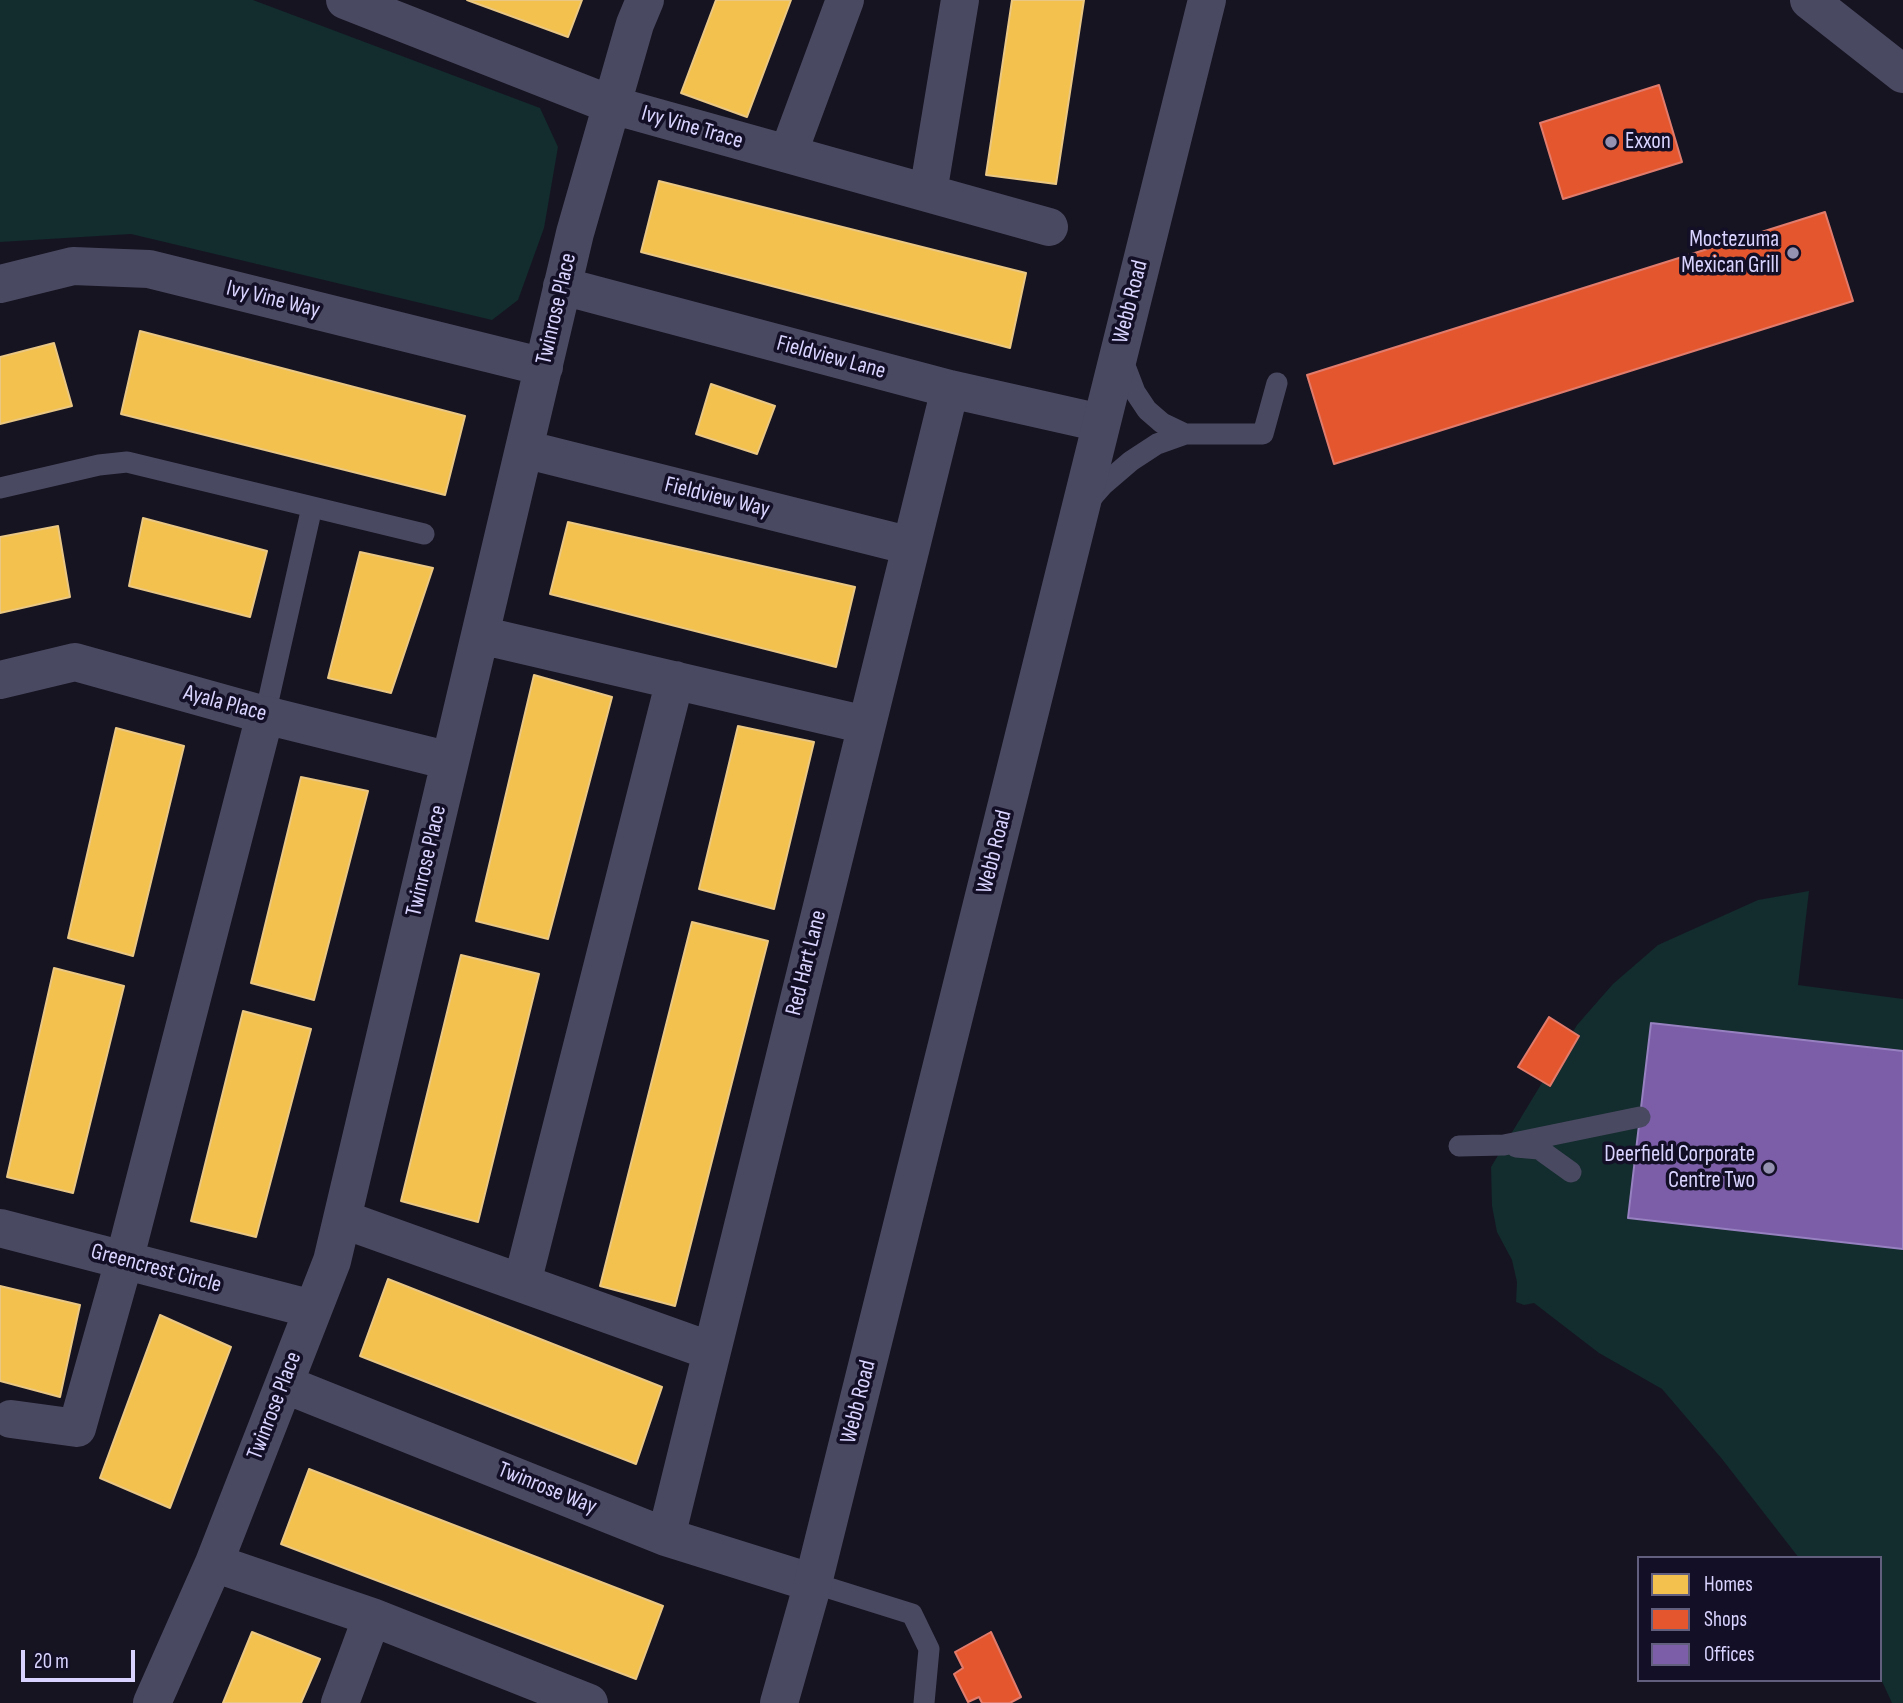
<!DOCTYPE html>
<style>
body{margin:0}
#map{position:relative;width:1903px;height:1703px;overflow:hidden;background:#161421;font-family:"Sofia Sans Condensed",sans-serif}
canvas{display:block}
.legend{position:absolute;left:1637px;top:1556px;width:245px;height:126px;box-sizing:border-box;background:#130f26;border:2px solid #625e7d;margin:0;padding:9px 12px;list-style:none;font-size:21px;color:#d9d4ff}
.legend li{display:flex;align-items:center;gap:14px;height:35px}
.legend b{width:35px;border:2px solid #625e7d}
.scale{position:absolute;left:21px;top:1650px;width:114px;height:32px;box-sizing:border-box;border:4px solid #d9d4ff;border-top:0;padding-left:9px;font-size:21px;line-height:24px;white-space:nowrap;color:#d9d4ff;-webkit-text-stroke:5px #130f26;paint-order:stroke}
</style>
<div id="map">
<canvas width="1903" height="1703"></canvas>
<ul class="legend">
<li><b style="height:19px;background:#f2c14e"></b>Homes</li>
<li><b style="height:19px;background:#e4572e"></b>Shops</li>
<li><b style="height:19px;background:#7b5ea7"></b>Offices</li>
</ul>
<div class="scale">20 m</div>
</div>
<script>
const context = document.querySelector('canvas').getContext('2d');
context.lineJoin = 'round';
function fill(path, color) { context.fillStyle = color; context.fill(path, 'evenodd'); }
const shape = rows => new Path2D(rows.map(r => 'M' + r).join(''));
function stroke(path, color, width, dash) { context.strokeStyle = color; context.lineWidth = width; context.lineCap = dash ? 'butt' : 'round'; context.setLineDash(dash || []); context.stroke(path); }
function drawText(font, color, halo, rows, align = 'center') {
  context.font = font + ' "Sofia Sans Condensed",sans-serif'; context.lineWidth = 7; context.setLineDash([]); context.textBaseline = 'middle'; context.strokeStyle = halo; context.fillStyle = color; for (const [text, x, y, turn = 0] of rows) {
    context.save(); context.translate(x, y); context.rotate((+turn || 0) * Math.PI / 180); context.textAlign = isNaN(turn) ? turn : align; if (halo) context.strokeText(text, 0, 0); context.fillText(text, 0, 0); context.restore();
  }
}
const green = shape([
 [0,0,253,0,540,108,558,147,544,228,518,300,492,320,131,234,0,242],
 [1809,891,1798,985,1903,999,1903,1703,1892,1703,1880,1677,1880,1558,1799,1558,1722,1459,1662,1389,1599,1353,1534,1303,1524,1305,1516,1302,1517,1282,1512,1260,1497,1232,1492,1206,1491,1167,1577,1025,1613,984,1658,945,1758,900]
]);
const homes = shape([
 [467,0,582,0,568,37,467,0],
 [716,0,791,0,747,117,681,93,716,0],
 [1012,0,1084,0,1056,184,986,175,1012,0],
 [659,181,1026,273,1010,348,641,252,659,181],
 [140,331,465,416,445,495,121,414,140,331],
 [54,343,72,406,0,424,0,357,54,343],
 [711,384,775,406,757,454,696,434,711,384],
 [143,518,267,551,250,617,129,586,143,518],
 [568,522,855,587,836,667,550,594,568,522],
 [58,526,70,597,0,613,0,537,58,526],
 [360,552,433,568,391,693,328,678,360,552],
 [534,675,612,697,548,939,476,921,534,675],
 [738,726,814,742,774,909,699,889,738,726],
 [116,728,184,746,133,956,68,938,116,728],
 [301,777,368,791,314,1000,251,983,301,777],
 [692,922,768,941,675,1306,600,1286,692,922],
 [461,955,539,974,478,1222,401,1201,461,955],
 [54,968,124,986,73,1193,7,1177,54,968],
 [243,1011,311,1029,256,1237,191,1221,243,1011],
 [388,1279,662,1387,636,1464,360,1356,388,1279],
 [0,1286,80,1305,60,1397,0,1381,0,1286],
 [160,1315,231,1347,170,1508,100,1478,160,1315],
 [309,1469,663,1606,636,1679,281,1544,309,1469],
 [252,1632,320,1659,301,1703,223,1703,252,1632]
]);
const shops = shape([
 [1659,85,1682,162,1563,199,1540,123,1659,85],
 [1825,212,1853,301,1334,464,1307,375,1825,212],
 [1549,1017,1579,1036,1550,1086,1518,1067,1549,1017],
 [991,1632,1021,1697,1010,1703,982,1703,979,1697,968,1702,954,1674,963,1668,955,1652,991,1632]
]);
const offices = shape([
 [1651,1023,1903,1051,1903,1249,1628,1218,1651,1023]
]);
const service = shape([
 [1122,358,1135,392,1147,410,1162,423,1185,434],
 [0,488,99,465,127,462,424,534],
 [1088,502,1103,485,1131,461,1157,444,1185,434,1263,434,1277,383],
 [265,715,312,507],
 [1459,1146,1504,1145,1640,1117],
 [1516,1147,1539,1149,1571,1172],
 [813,1583,912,1614,929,1649,924,1703]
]);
const minor = shape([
 [345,0,612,105,1049,227],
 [788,154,845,0],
 [928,193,960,0],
 [0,284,73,266,149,269,544,367],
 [562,286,950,389,1101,423],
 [524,449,911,546],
 [480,635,866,725],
 [0,680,75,662,265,715,450,761],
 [342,1219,711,1351],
 [0,1228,312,1309],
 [522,1283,675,680],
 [284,1384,666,1537,813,1583],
 [11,1419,77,1428,124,1261,265,715],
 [666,1537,950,389],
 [214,1563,372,1617,589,1703],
 [152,1703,214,1563,332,1261,575,233,635,24,645,0],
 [340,1703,372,1617]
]);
const tertiary = shape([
 [1809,0,1903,74],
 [779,1703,813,1583,1207,0]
]);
const markers = [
 [1611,142,7,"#9591b1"],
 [1793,253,7,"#9591b1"],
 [1769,1168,7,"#9591b1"]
];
const streetNames = [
 ["Ivy Vine Trace",692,128,16],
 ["Ivy Vine Way",273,300,14],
 ["Webb Road",1131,302,-76],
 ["Twinrose Place",557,309,-77],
 ["Fieldview Lane",831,358,15],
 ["Fieldview Way",717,498,14],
 ["Ayala Place",225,704,15],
 ["Webb Road",995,852,-76],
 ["Twinrose Place",427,861,-77],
 ["Red Hart Lane",807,963,-76],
 ["Greencrest Circle",156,1269,15],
 ["Webb Road",859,1402,-76],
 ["Twinrose Place",275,1406,-69],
 ["Twinrose Way",547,1489,22]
];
const poiNames = [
 ["Exxon",1625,142,"left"],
 ["Moctezuma",1779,240],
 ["Mexican Grill",1779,266],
 ["Deerfield Corporate",1755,1155],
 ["Centre Two",1755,1181]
];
fill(green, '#132c2d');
fill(homes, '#f2c14e');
stroke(homes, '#eac783', 2);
fill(shops, '#e4572e');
stroke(shops, '#e17c6d', 2);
fill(offices, '#7b5ea7');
stroke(offices, '#9781c1', 2);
stroke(service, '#4a4962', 21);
stroke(minor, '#4a4962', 38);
stroke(tertiary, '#4a4962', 38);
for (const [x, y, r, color] of markers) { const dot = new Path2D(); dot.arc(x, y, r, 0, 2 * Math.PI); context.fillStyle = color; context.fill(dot); stroke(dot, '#130f26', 2.5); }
drawText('23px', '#d9d4ff', '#130f26', streetNames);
drawText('23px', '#d9d4ff', '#130f26', poiNames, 'right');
</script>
